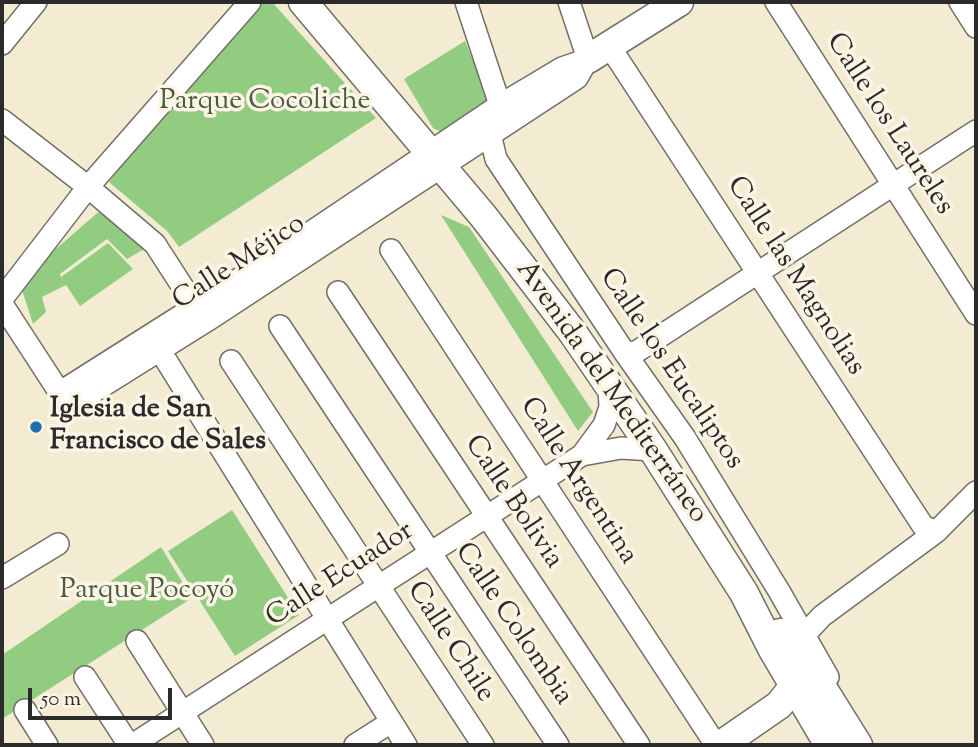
<!DOCTYPE html>
<meta charset="utf-8">
<style>
body{margin:0}
#map{position:relative;width:978px;height:747px;overflow:hidden;background:#f3ecd3;font-family:"Sorts Mill Goudy",serif}
canvas{display:block}
.frame{position:absolute;inset:0;border:4px solid #2b2b2b;pointer-events:none}
.scale{position:absolute;left:28px;top:688px;width:144px;height:32px;box-sizing:border-box;border:4px solid #2b2b2b;border-top:0;padding-left:9px;font-size:21px;line-height:24px;white-space:nowrap;color:#2b2b2b;-webkit-text-stroke:5px #fcf5e5;paint-order:stroke}
</style>
<div id="map">
<canvas width="978" height="747"></canvas>
<div class="frame"></div>
<div class="scale">50 m</div>
</div>
<script>
const context = document.querySelector('canvas').getContext('2d');
context.lineJoin = 'round';
function fill(path, color) { context.fillStyle = color; context.fill(path, 'evenodd'); }
const shape = rows => new Path2D(rows.map(r => 'M' + r).join(''));
function stroke(path, color, width, dash) { context.strokeStyle = color; context.lineWidth = width; context.lineCap = dash ? 'butt' : 'round'; context.setLineDash(dash || []); context.stroke(path); }
function drawText(font, color, halo, rows, align = 'center') {
  context.font = font + ' "Sorts Mill Goudy",serif'; context.lineWidth = 7; context.setLineDash([]); context.textBaseline = 'middle'; context.strokeStyle = halo; context.fillStyle = color; for (const [text, x, y, turn = 0] of rows) {
    context.save(); context.translate(x, y); context.rotate((+turn || 0) * Math.PI / 180); context.textAlign = isNaN(turn) ? turn : align; if (halo) context.strokeText(text, 0, 0); context.fillText(text, 0, 0); context.restore();
  }
}
const green = shape([
 [258,2,272,2,376,118,179,247,167,231,109,182,162,114],
 [465,41,491,104,441,132,433,128,404,79],
 [103,208,151,245,127,259,107,239,60,274,61,277,108,243,133,269,80,306,66,285,42,297,46,312,33,324,19,281],
 [441,215,469,227,593,412,578,431],
 [232,510,299,615,235,656,168,551],
 [161,547,192,598,2,719,2,655]
]);
const street = shape([
 [466,2,500,105],
 [569,2,588,59],
 [776,2,976,314],
 [960,2,976,27],
 [2,44,36,2],
 [610,47,923,526,936,532],
 [2,120,88,187,155,244,195,306,207,315],
 [490,134,496,159,625,353,685,438,779,591,828,677],
 [391,250,716,745],
 [338,292,639,745],
 [2,299,88,187,250,2],
 [2,304,69,407,211,318,577,78,588,59],
 [280,326,558,745],
 [150,338,159,349,406,745],
 [625,353,636,352,976,131],
 [231,361,483,745],
 [59,393,283,251,500,105,562,68,588,59],
 [582,455,621,448,653,450],
 [2,578,58,544],
 [137,641,203,745],
 [802,650,808,631,822,616,936,532,976,492],
 [85,677,129,745],
 [25,710,47,745],
 [132,745,582,455,604,425,610,407,609,388],
 [355,745,391,722]
]);
const secondary = shape([
 [303,2,484,217,573,333,653,450,744,593,773,650,829,745],
 [588,59,679,2],
 [780,633,818,681,858,745],
 [721,745,779,705,794,686,799,673]
]);
const markers = [
 [36,427,7,"#1f6fb2"]
];
const parkNames = [
 ["Parque Cocoliche",265,103],
 ["Parque Pocoyó",147,592]
];
const streetNames = [
 ["Calle los Laureles",888,125,57],
 ["Calle Méjico",240,264,-33],
 ["Calle las Magnolias",794,277,57],
 ["Calle los Eucaliptos",670,370,56],
 ["Avenida del Mediterráneo",610,393,55],
 ["Calle Argentina",577,482,57],
 ["Calle Bolivia",512,503,56],
 ["Calle Ecuador",341,576,-33],
 ["Calle Colombia",512,625,56],
 ["Calle Chile",449,643,57]
];
const poiNames = [
 ["Iglesia de San",50,411],
 ["Francisco de Sales",50,443]
];
fill(green, '#91cc80');
stroke(street, '#716f66', 24);
stroke(secondary, '#716f66', 31);
stroke(street, '#fff', 21);
stroke(secondary, '#fff', 28);
for (const [x, y, r, color] of markers) { const dot = new Path2D(); dot.arc(x, y, r, 0, 2 * Math.PI); context.fillStyle = color; context.fill(dot); stroke(dot, '#fcf5e5', 2.5); }
drawText('28px', '#4a5b44', '#fcf5e5', parkNames);
drawText('28px', '#2b2b2b', '#fcf5e5', streetNames);
drawText('bold 28px', '#2b2b2b', '#fcf5e5', poiNames, 'left');
</script>
